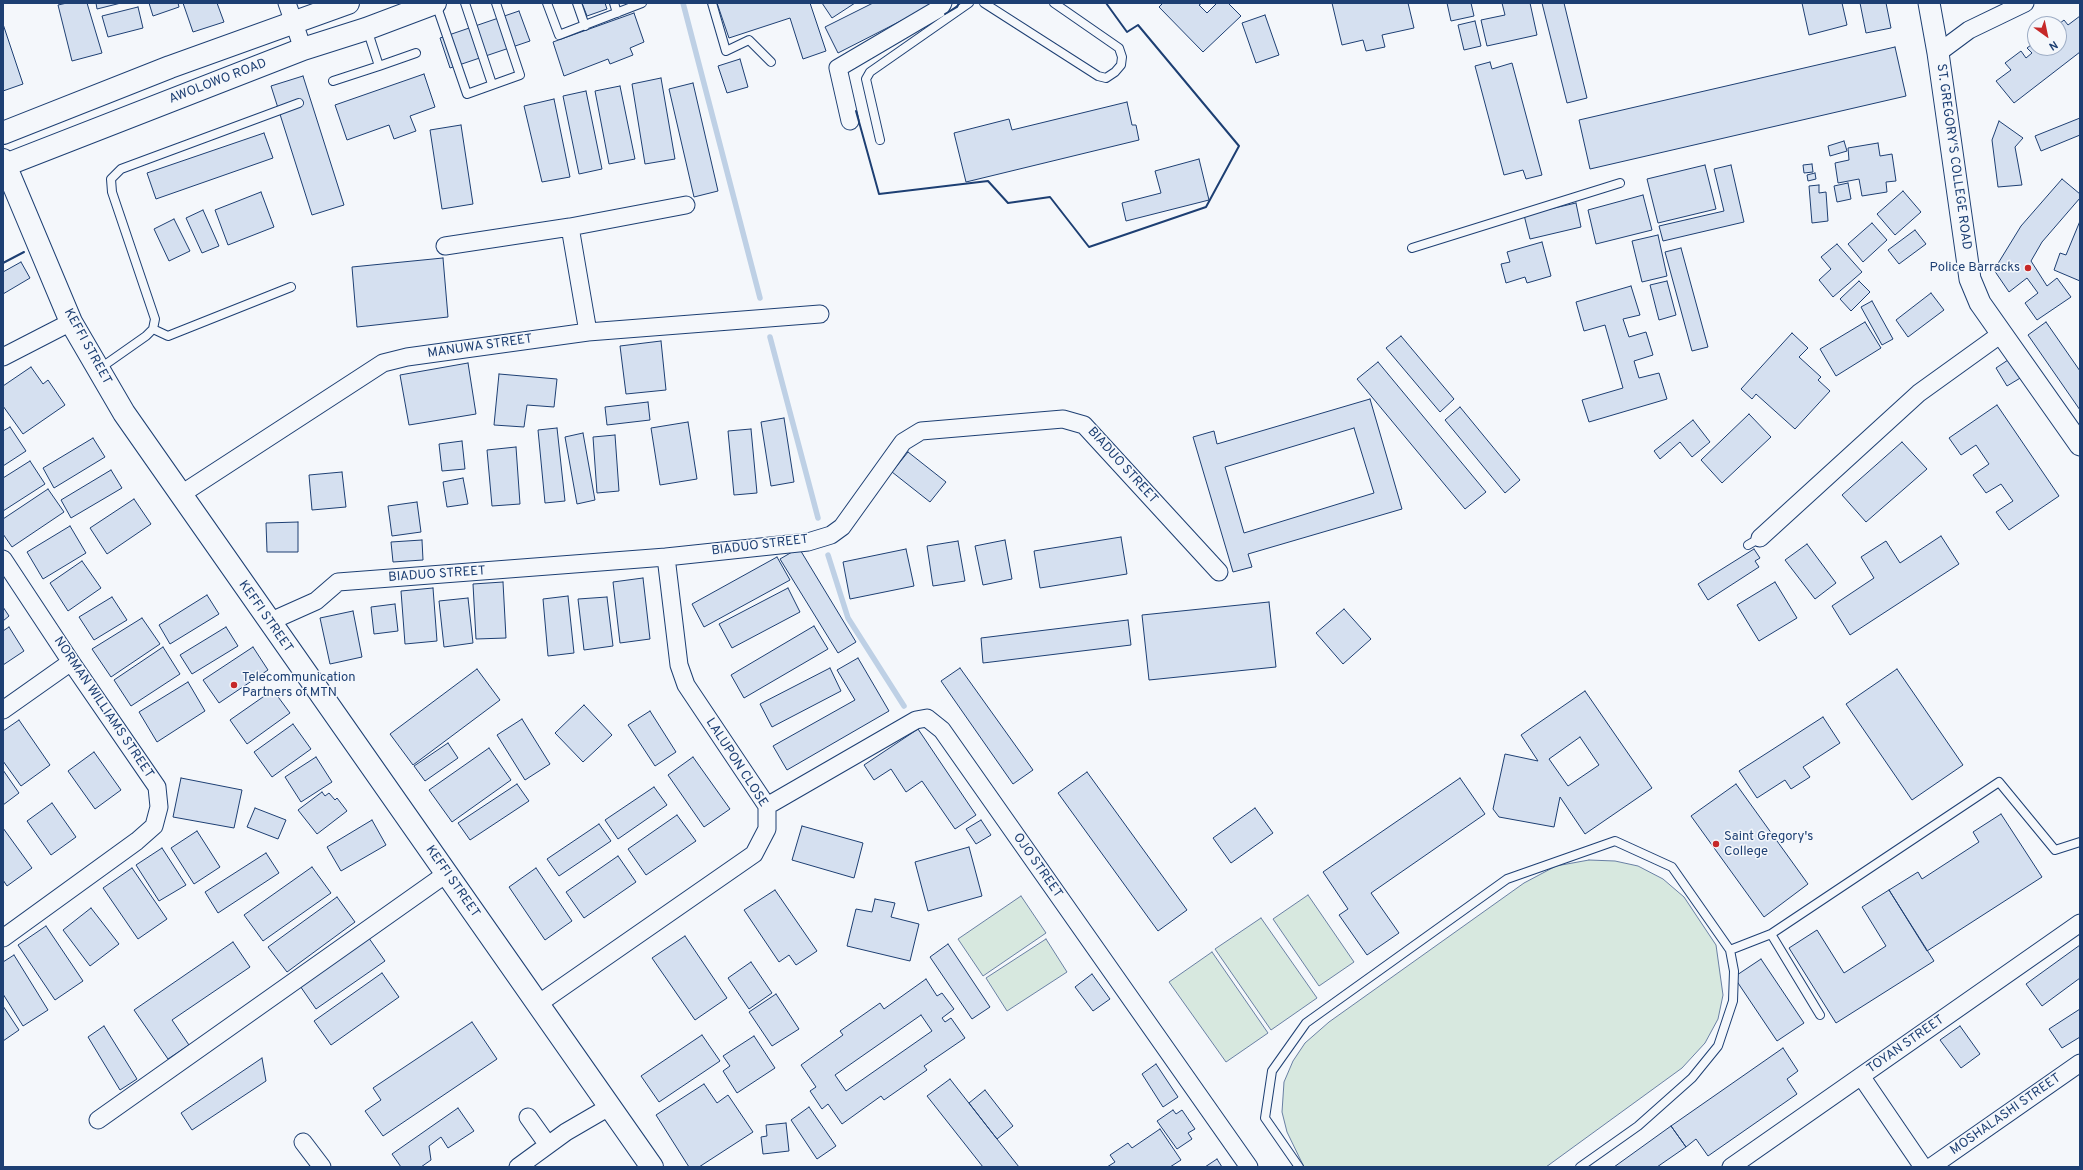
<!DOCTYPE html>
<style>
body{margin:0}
#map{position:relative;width:2083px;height:1170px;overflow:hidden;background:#f4f7fb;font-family:Overpass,sans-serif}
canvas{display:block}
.frame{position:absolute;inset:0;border:4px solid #1d3f73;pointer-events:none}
.north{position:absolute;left:2027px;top:16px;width:40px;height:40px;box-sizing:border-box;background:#f4f7fb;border:1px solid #9eadc5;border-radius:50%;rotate:147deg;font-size:11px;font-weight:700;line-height:16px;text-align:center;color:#1d3f73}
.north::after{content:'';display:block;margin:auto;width:14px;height:18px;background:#c62828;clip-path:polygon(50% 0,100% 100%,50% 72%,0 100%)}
</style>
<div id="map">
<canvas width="2083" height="1170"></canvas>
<div class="frame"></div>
<div class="north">N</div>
</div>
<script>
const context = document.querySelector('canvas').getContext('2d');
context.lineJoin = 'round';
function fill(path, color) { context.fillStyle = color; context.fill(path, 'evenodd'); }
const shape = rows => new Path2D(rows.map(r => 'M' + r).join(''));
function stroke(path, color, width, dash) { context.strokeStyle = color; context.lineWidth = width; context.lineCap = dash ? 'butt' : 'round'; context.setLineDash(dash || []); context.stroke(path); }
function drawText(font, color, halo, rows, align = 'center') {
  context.font = font + ' Overpass,sans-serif'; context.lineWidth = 3; context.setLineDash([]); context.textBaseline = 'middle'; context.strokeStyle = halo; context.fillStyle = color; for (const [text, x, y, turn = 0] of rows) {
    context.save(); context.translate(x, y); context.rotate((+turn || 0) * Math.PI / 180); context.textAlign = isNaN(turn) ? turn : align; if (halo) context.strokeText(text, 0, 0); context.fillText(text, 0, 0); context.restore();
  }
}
const green = shape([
 [1589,860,1615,861,1638,866,1663,879,1684,897,1716,945,1723,995,1718,1019,1705,1043,1682,1068,1546,1167,1304,1167,1287,1132,1282,1112,1284,1082,1293,1061,1305,1043,1329,1022,1524,883,1556,866,1589,860],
 [1308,895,1354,962,1319,986,1273,919,1308,895],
 [1021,896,1046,933,983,976,958,939,1021,896],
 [1261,918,1317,998,1271,1030,1215,949,1261,918],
 [1046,939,1067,972,1007,1011,986,978,1046,939],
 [1212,952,1268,1033,1226,1062,1169,982,1212,952]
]);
const stream = shape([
 [683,3,760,298],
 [770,337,818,518],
 [828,555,848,618,904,706]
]);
const building = shape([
 [67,3,87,3,102,53,72,61,58,5,67,3],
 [96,3,121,3,97,9,96,3],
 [149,3,178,3,179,7,153,16,149,3],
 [183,3,217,3,224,22,193,32,183,3],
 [582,3,605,3,607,9,587,16,582,3],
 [717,3,810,3,826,51,803,59,790,18,729,38,717,3],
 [822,3,855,3,832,18,822,3],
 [873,3,934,3,934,4,838,53,825,27,873,3],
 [1163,3,1202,3,1199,5,1207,13,1217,3,1228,3,1241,16,1203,52,1159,7,1163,3],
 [1332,3,1408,3,1414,28,1382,35,1385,47,1366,51,1363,40,1342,45,1332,3],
 [1447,3,1471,3,1474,16,1451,21,1447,3],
 [1502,3,1530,3,1537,35,1487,46,1481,20,1505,15,1502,3],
 [1542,3,1564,3,1587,98,1567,103,1542,3],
 [1802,3,1842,3,1847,25,1809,35,1802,3],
 [1860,3,1886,3,1891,28,1866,33,1860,3],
 [138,7,143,28,108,37,102,16,138,7],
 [519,11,530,41,450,68,440,38,519,11],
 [634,13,644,42,630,48,633,55,610,64,608,59,564,76,553,42,634,13],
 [1265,15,1279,55,1256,63,1242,23,1265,15],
 [2080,16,2080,52,2014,103,1996,81,2011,70,2005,63,2021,51,2026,58,2032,53,2027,48,2035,42,2035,48,2059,48,2059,24,2064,20,2068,25,2080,16],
 [1475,21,1481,46,1464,50,1458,25,1475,21],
 [3,24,23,84,3,91,3,24],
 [1895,47,1906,96,1590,169,1579,120,1895,47],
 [740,59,748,87,727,93,718,66,740,59],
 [1490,62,1492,69,1512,63,1542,175,1526,179,1523,170,1504,175,1475,66,1490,62],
 [424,74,435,107,410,116,416,131,394,139,389,125,347,140,335,105,424,74],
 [303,76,344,205,312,215,271,86,303,76],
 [661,78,675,159,645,164,632,84,661,78],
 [693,83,718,191,694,197,669,89,693,83],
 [620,86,635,159,609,164,595,91,620,86],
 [586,91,602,169,579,174,563,96,586,91],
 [554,99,570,177,542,182,524,106,554,99],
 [1127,102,1132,125,1136,125,1139,140,966,182,954,133,1009,119,1012,130,1127,102],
 [2080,118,2080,135,2041,151,2035,136,2080,118],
 [1999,121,2023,138,2015,147,2022,185,1998,187,1992,140,1999,121],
 [461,125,473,204,442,209,430,130,461,125],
 [264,133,273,158,156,199,147,173,264,133],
 [1844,141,1847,151,1830,156,1828,146,1844,141],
 [1878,143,1880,156,1892,154,1896,181,1886,182,1887,192,1862,196,1859,179,1838,183,1835,163,1849,160,1848,148,1878,143],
 [1199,159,1209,200,1126,221,1122,203,1161,193,1155,171,1199,159],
 [1812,164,1813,172,1804,173,1803,165,1812,164],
 [1705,165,1716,209,1658,223,1647,179,1705,165],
 [1731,165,1744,222,1663,241,1659,226,1724,211,1714,169,1731,165],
 [1815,173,1816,179,1808,181,1807,175,1815,173],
 [2062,179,2080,194,2080,198,2042,242,2031,261,2047,286,2057,278,2071,297,2037,320,2025,303,2038,293,2027,278,2009,292,1994,270,2021,226,2062,179],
 [1848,183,1851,199,1837,202,1834,186,1848,183],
 [1819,185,1819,193,1826,192,1828,221,1812,223,1809,186,1819,185],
 [1903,191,1921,212,1895,235,1877,214,1903,191],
 [261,192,274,227,228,245,215,210,261,192],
 [1643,195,1652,230,1596,244,1588,210,1643,195],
 [1576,203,1581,227,1530,239,1524,215,1576,203],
 [203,210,219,246,202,253,186,218,203,210],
 [174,219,190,251,169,261,154,229,174,219],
 [2080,221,2080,281,2054,270,2060,253,2066,255,2080,221],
 [1872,223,1887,240,1863,262,1848,244,1872,223],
 [1915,230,1926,244,1899,264,1888,250,1915,230],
 [1658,235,1667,276,1642,282,1632,241,1658,235],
 [1542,242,1551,276,1527,283,1525,277,1506,283,1501,264,1510,262,1507,252,1542,242],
 [1837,244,1862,272,1833,297,1819,280,1831,269,1821,257,1837,244],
 [1681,248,1708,347,1692,351,1665,252,1681,248],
 [443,258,448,317,357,327,352,267,443,258],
 [21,262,30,278,3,294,3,272,21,262],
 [1667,281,1676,315,1659,320,1650,285,1667,281],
 [1859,281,1870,292,1851,311,1840,299,1859,281],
 [1631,286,1640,315,1623,319,1629,337,1646,332,1653,355,1634,361,1639,378,1659,373,1667,399,1589,422,1582,400,1623,388,1605,325,1584,331,1576,302,1631,286],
 [1931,293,1944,310,1908,337,1896,320,1931,293],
 [1872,301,1893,339,1882,345,1861,307,1872,301],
 [1865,322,1881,348,1836,376,1820,349,1865,322],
 [2046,322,2080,371,2080,410,2028,335,2046,322],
 [1792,333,1808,348,1799,357,1821,377,1818,380,1830,391,1795,429,1756,394,1752,399,1741,389,1792,333],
 [1401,336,1454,399,1440,412,1386,348,1401,336],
 [661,341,666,390,626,394,620,346,661,341],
 [2011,358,2022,377,2007,386,1996,368,2011,358],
 [1378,362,1486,492,1465,509,1357,379,1378,362],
 [468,363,476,414,409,425,400,375,468,363],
 [31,367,43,384,48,380,65,405,23,434,3,406,3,386,31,367],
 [499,374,557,379,554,407,527,405,524,427,494,425,499,374],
 [1370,399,1402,509,1248,554,1252,567,1233,572,1193,437,1214,431,1217,444,1370,399],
 [1354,428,1374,493,1244,533,1225,467,1354,428],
 [648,402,650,420,607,425,605,407,648,402],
 [1997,405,2059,496,2009,530,1996,512,2013,501,2001,484,1986,493,1973,475,1989,464,1976,445,1961,455,1949,438,1997,405],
 [1460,407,1520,480,1505,493,1445,420,1460,407],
 [1749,414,1771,437,1722,483,1701,460,1749,414],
 [784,418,794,482,771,486,761,422,784,418],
 [1693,420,1710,442,1692,457,1680,442,1660,459,1654,451,1693,420],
 [688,422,697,479,660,485,651,428,688,422],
 [10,427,26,451,3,466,3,431,10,427],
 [557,428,565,501,545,503,538,430,557,428],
 [751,429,757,493,734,495,728,431,751,429],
 [583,433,595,500,577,504,565,437,583,433],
 [615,435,619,491,597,493,593,437,615,435],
 [93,438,105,457,54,488,43,468,93,438],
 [462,441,465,469,442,471,439,444,462,441],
 [1902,442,1927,469,1866,522,1842,495,1902,442],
 [516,447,520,504,492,506,487,450,516,447],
 [908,452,946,482,930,502,892,472,908,452],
 [30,461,45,484,3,511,3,478,30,461],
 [111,470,122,488,71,518,61,500,111,470],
 [342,472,346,507,312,510,309,475,342,472],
 [463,478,468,504,447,507,443,482,463,478],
 [48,489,64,512,12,547,3,534,3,519,48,489],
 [134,499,151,524,107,554,90,528,134,499],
 [417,502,421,532,392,536,388,506,417,502],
 [298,522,298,552,267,552,266,523,298,522],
 [70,526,86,553,43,579,27,552,70,526],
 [1941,536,1959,564,1850,635,1832,606,1874,578,1861,557,1886,541,1900,563,1941,536],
 [1121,537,1127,574,1040,588,1034,551,1121,537],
 [422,540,423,560,393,562,391,542,422,540],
 [1005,540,1012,579,983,585,975,546,1005,540],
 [958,541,965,581,933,586,927,546,958,541],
 [1807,544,1836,583,1815,599,1785,560,1807,544],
 [799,548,856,642,838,653,780,559,799,548],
 [906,549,914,586,850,599,843,562,906,549],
 [1754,549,1760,558,1755,561,1759,567,1708,600,1698,584,1754,549],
 [777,557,790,580,704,627,692,604,777,557],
 [82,561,101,588,68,611,50,583,82,561],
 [643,578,650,639,620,643,613,582,643,578],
 [503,582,506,638,476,639,473,584,503,582],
 [1775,582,1797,618,1759,641,1737,605,1775,582],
 [433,588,437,641,405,644,401,591,433,588],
 [788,588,800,612,732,648,719,624,788,588],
 [207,595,219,614,170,644,159,625,207,595],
 [568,596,574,653,548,656,543,599,568,596],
 [112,597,127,620,94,640,79,617,112,597],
 [607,597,613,646,584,650,578,599,607,597],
 [468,598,473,643,444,647,439,601,468,598],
 [1269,602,1276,667,1149,680,1142,615,1269,602],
 [395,604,398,631,374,634,371,607,395,604],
 [3,607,9,616,3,621,3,607],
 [1344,609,1371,639,1343,664,1316,633,1344,609],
 [353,611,362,657,330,664,320,618,353,611],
 [142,618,160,644,111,677,92,649,142,618],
 [1128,620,1131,645,983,663,981,638,1128,620],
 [814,626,828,649,744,698,731,675,814,626],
 [9,627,24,651,3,665,3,631,9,627],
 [226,627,238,646,192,674,180,655,226,627],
 [163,647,180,674,131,706,114,680,163,647],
 [253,647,268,670,219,703,203,680,253,647],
 [858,658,889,711,787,770,773,746,855,700,837,670,858,658],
 [830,668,841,691,772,727,760,704,830,668],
 [960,668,1033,770,1013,784,941,681,960,668],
 [477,669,500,700,413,765,390,734,477,669],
 [1897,669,1963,765,1912,800,1846,704,1897,669],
 [188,682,205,711,157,742,139,712,188,682],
 [273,690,290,713,247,744,230,720,273,690],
 [1585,691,1652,788,1585,834,1560,797,1554,827,1499,817,1493,809,1505,754,1538,761,1521,735,1585,691],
 [1580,737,1599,765,1568,786,1549,759,1580,737],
 [584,705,612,735,583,762,555,733,584,705],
 [650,711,676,752,655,766,628,725,650,711],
 [1823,717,1840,743,1803,767,1810,777,1791,789,1785,780,1757,798,1739,771,1823,717],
 [522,719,550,764,525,780,497,735,522,719],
 [19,720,50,765,21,786,3,761,3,731,19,720],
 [293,724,311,749,272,777,254,752,293,724],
 [918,729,976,815,955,829,922,781,906,792,891,769,874,780,864,765,918,729],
 [448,743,458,758,425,781,414,766,448,743],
 [489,748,511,780,452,822,429,790,489,748],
 [94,752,121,790,95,809,68,771,94,752],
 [316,757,332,782,301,802,285,777,316,757],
 [693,757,730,809,704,827,668,775,693,757],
 [3,770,19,793,3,805,3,770],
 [1087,772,1187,910,1158,931,1058,793,1087,772],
 [181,778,242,790,234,828,173,817,181,778],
 [1460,778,1485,814,1371,893,1399,933,1367,955,1339,915,1348,909,1323,872,1460,778],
 [517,784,529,801,470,840,458,823,517,784],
 [1736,784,1808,884,1764,917,1691,816,1736,784],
 [654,787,667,805,618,839,605,820,654,787],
 [322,792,325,796,329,793,335,800,337,798,347,811,317,834,298,810,322,792],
 [52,803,76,837,51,855,27,821,52,803],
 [255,808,286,820,278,839,247,827,255,808],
 [1255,808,1273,833,1231,863,1213,838,1255,808],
 [2001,814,2042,877,1927,951,1889,890,1918,872,1922,879,1979,842,1973,832,2001,814],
 [677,815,696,841,646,875,628,849,677,815],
 [372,820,386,845,341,871,327,847,372,820],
 [981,820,991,835,976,844,966,829,981,820],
 [599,824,611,841,559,876,547,859,599,824],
 [802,826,863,843,854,878,792,860,802,826],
 [3,828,32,868,7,886,3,880,3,828],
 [197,831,220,867,194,884,171,848,197,831],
 [969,847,982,896,928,911,915,862,969,847],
 [162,848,186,885,159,901,136,865,162,848],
 [266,853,279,873,218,913,205,892,266,853],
 [618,856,636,882,584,918,566,892,618,856],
 [312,867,331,893,263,941,244,915,312,867],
 [132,868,167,919,138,939,103,888,132,868],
 [536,868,572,921,545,940,509,887,536,868],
 [775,890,817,951,796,965,789,955,779,962,744,910,775,890],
 [1889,890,1934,961,1836,1023,1789,948,1817,930,1844,973,1886,946,1862,907,1889,890],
 [337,897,355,922,287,972,268,947,337,897],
 [875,899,895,903,891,917,919,924,910,961,847,946,856,909,872,912,875,899],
 [91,908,119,944,90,966,63,930,91,908],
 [46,926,83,981,55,1000,18,945,46,926],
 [366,934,385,961,316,1009,298,983,366,934],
 [685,936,727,998,695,1020,652,958,685,936],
 [233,942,250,967,172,1020,189,1045,168,1059,134,1010,233,942],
 [948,944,990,1007,972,1019,930,957,948,944],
 [2080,945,2080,978,2042,1006,2026,984,2080,945],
 [14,955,48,1010,23,1026,3,994,3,962,14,955],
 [1761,959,1804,1023,1777,1041,1734,977,1761,959],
 [751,962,772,993,749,1009,728,978,751,962],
 [382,973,399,997,331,1045,314,1021,382,973],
 [1092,974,1110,999,1093,1011,1075,987,1092,974],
 [926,979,937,996,942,993,954,1009,942,1018,945,1022,951,1018,965,1038,924,1066,927,1070,884,1100,881,1096,842,1124,828,1104,822,1109,810,1091,816,1087,801,1065,843,1035,840,1031,880,1003,884,1009,926,979],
 [921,1015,932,1031,846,1091,835,1075,921,1015],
 [776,994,799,1029,772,1046,749,1012,776,994],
 [3,1006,19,1030,3,1041,3,1006],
 [2080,1009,2080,1037,2062,1048,2049,1029,2080,1009],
 [472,1022,497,1059,383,1136,365,1111,381,1100,373,1088,472,1022],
 [104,1026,137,1079,120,1090,88,1037,104,1026],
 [1960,1026,1980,1054,1961,1068,1940,1040,1960,1026],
 [702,1035,720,1061,659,1102,641,1076,702,1035],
 [754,1036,775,1068,737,1093,723,1071,730,1066,723,1056,754,1036],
 [1783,1048,1798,1071,1787,1079,1797,1094,1708,1156,1696,1139,1686,1147,1671,1126,1783,1048],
 [262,1058,266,1081,192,1130,181,1113,262,1058],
 [1156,1064,1178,1097,1163,1107,1142,1074,1156,1064],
 [950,1079,997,1139,1019,1167,983,1167,927,1096,950,1079],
 [704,1084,717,1103,728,1095,753,1132,699,1167,689,1167,656,1115,704,1084],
 [985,1090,1013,1126,997,1139,969,1103,985,1090],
 [809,1107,836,1146,817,1159,791,1120,809,1107],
 [458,1108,474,1131,448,1148,441,1137,429,1146,431,1160,421,1167,401,1167,392,1154,458,1108],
 [1173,1110,1176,1114,1182,1110,1195,1129,1188,1133,1192,1139,1177,1149,1157,1121,1173,1110],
 [786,1123,789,1151,763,1154,761,1137,767,1136,766,1125,786,1123],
 [1671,1126,1686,1147,1657,1167,1614,1167,1671,1126],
 [1160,1129,1181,1160,1170,1167,1107,1167,1115,1162,1110,1155,1128,1143,1132,1148,1160,1129],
 [1217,1159,1222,1167,1205,1167,1217,1159]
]);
const service = shape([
 [465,3,492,84],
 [547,3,559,35,642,3],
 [577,3,585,26],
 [614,3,617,13],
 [712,3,726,51,749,40,771,62],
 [984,3,1098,76,1106,78,1115,72,1121,65,1122,57,1119,48,1054,3],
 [436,4,467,94,520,75,496,3],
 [379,66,416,53],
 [333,81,379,66,367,29],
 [880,140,866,79,870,72,969,3],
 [1412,248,1620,183],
 [153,329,168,336,291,287],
 [99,369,146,336,153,329,155,319,112,192,111,179,121,169,299,103],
 [1748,545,1760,538],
 [1771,934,1820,1015],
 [1299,1167,1265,1118,1272,1071,1306,1023,1507,879,1615,841,1672,867,1730,950,1771,934,1999,782,2055,850,2080,842],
 [1580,1167,1638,1126,1692,1078,1718,1046,1733,1001,1734,971,1730,950]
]);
const minor = shape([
 [287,3,303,49],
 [1938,53,1969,30,2025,3],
 [850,121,838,68,940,8,943,3],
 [570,227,588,332],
 [445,246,570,227,686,205],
 [3,357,71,322],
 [180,495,383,363,407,357,588,332,820,314],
 [1760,538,1919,393,2001,334],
 [3,559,71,662,157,787,159,807,154,826,137,841,3,938],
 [269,622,316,601,338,582,666,557,808,542,831,535,842,527,903,442,921,431,1063,419,1084,425,1219,572],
 [3,710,71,662],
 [767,806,916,720,927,718,942,730,1249,1167],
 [538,1004,754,854,767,829,767,806,686,685,679,665,666,557],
 [1861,1076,1923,1167],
 [528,1117,548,1145],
 [98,1120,446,874],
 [303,1142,322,1167],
 [518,1167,566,1132,609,1107],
 [1731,1167,2080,923],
 [1931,1167,2080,1063]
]);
const tertiary = shape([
 [1929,3,1938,53,1970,279,1980,303,2080,445]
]);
const secondary = shape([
 [3,133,170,67,348,3],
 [3,160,71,322,124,413,652,1167],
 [3,166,303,49,366,29,435,3]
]);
const wall = shape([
 [945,14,957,7,959,3],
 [856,111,879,194,988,181,1008,203,1050,197,1089,247,1206,207,1239,146,1138,25,1127,32,1106,3],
 [3,263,24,252]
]);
const markers = [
 [2028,268,4,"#c62828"],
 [234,685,4,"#c62828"],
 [1716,844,4,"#c62828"]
];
const streetNames = [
 ["AWOLOWO ROAD",218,82,-21],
 ["ST. GREGORY'S COLLEGE ROAD",1953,157,82],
 ["KEFFI STREET",87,347,61],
 ["MANUWA STREET",480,347,-8],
 ["BIADUO STREET",1122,466,48],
 ["BIADUO STREET",760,546,-7],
 ["BIADUO STREET",437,575,-4],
 ["KEFFI STREET",265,617,55],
 ["NORMAN WILLIAMS STREET",103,708,56],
 ["LALUPON CLOSE",736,763,57],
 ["OJO STREET",1037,866,55],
 ["KEFFI STREET",452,882,55],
 ["TOYAN STREET",1906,1045,-35],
 ["MOSHALASHI STREET",2006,1115,-35]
];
const poiNames = [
 ["Police Barracks",2020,268,"right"],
 ["Telecommunication",242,678],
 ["Partners of MTN",242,693],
 ["Saint Gregory's",1724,837],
 ["College",1724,852]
];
fill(green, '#d7e8df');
stroke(green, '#687fa3', 1);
stroke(stream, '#bed0e5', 5.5);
fill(building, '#d5e0f0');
stroke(building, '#1d3f73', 1);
stroke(service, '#1d3f73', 10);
stroke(minor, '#1d3f73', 19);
stroke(tertiary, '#1d3f73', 23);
stroke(secondary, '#1d3f73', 24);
stroke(service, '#f4f7fb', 8);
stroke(minor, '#f4f7fb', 17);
stroke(tertiary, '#f4f7fb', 21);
stroke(secondary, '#f4f7fb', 22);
stroke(wall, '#1d3f73', 2);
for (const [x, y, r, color] of markers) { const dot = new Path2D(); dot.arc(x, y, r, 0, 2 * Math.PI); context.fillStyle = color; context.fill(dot); stroke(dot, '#f4f7fb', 1.5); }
drawText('13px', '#1d3f73', '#f4f7fb', streetNames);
drawText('13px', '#1d3f73', '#f4f7fb', poiNames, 'left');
</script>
